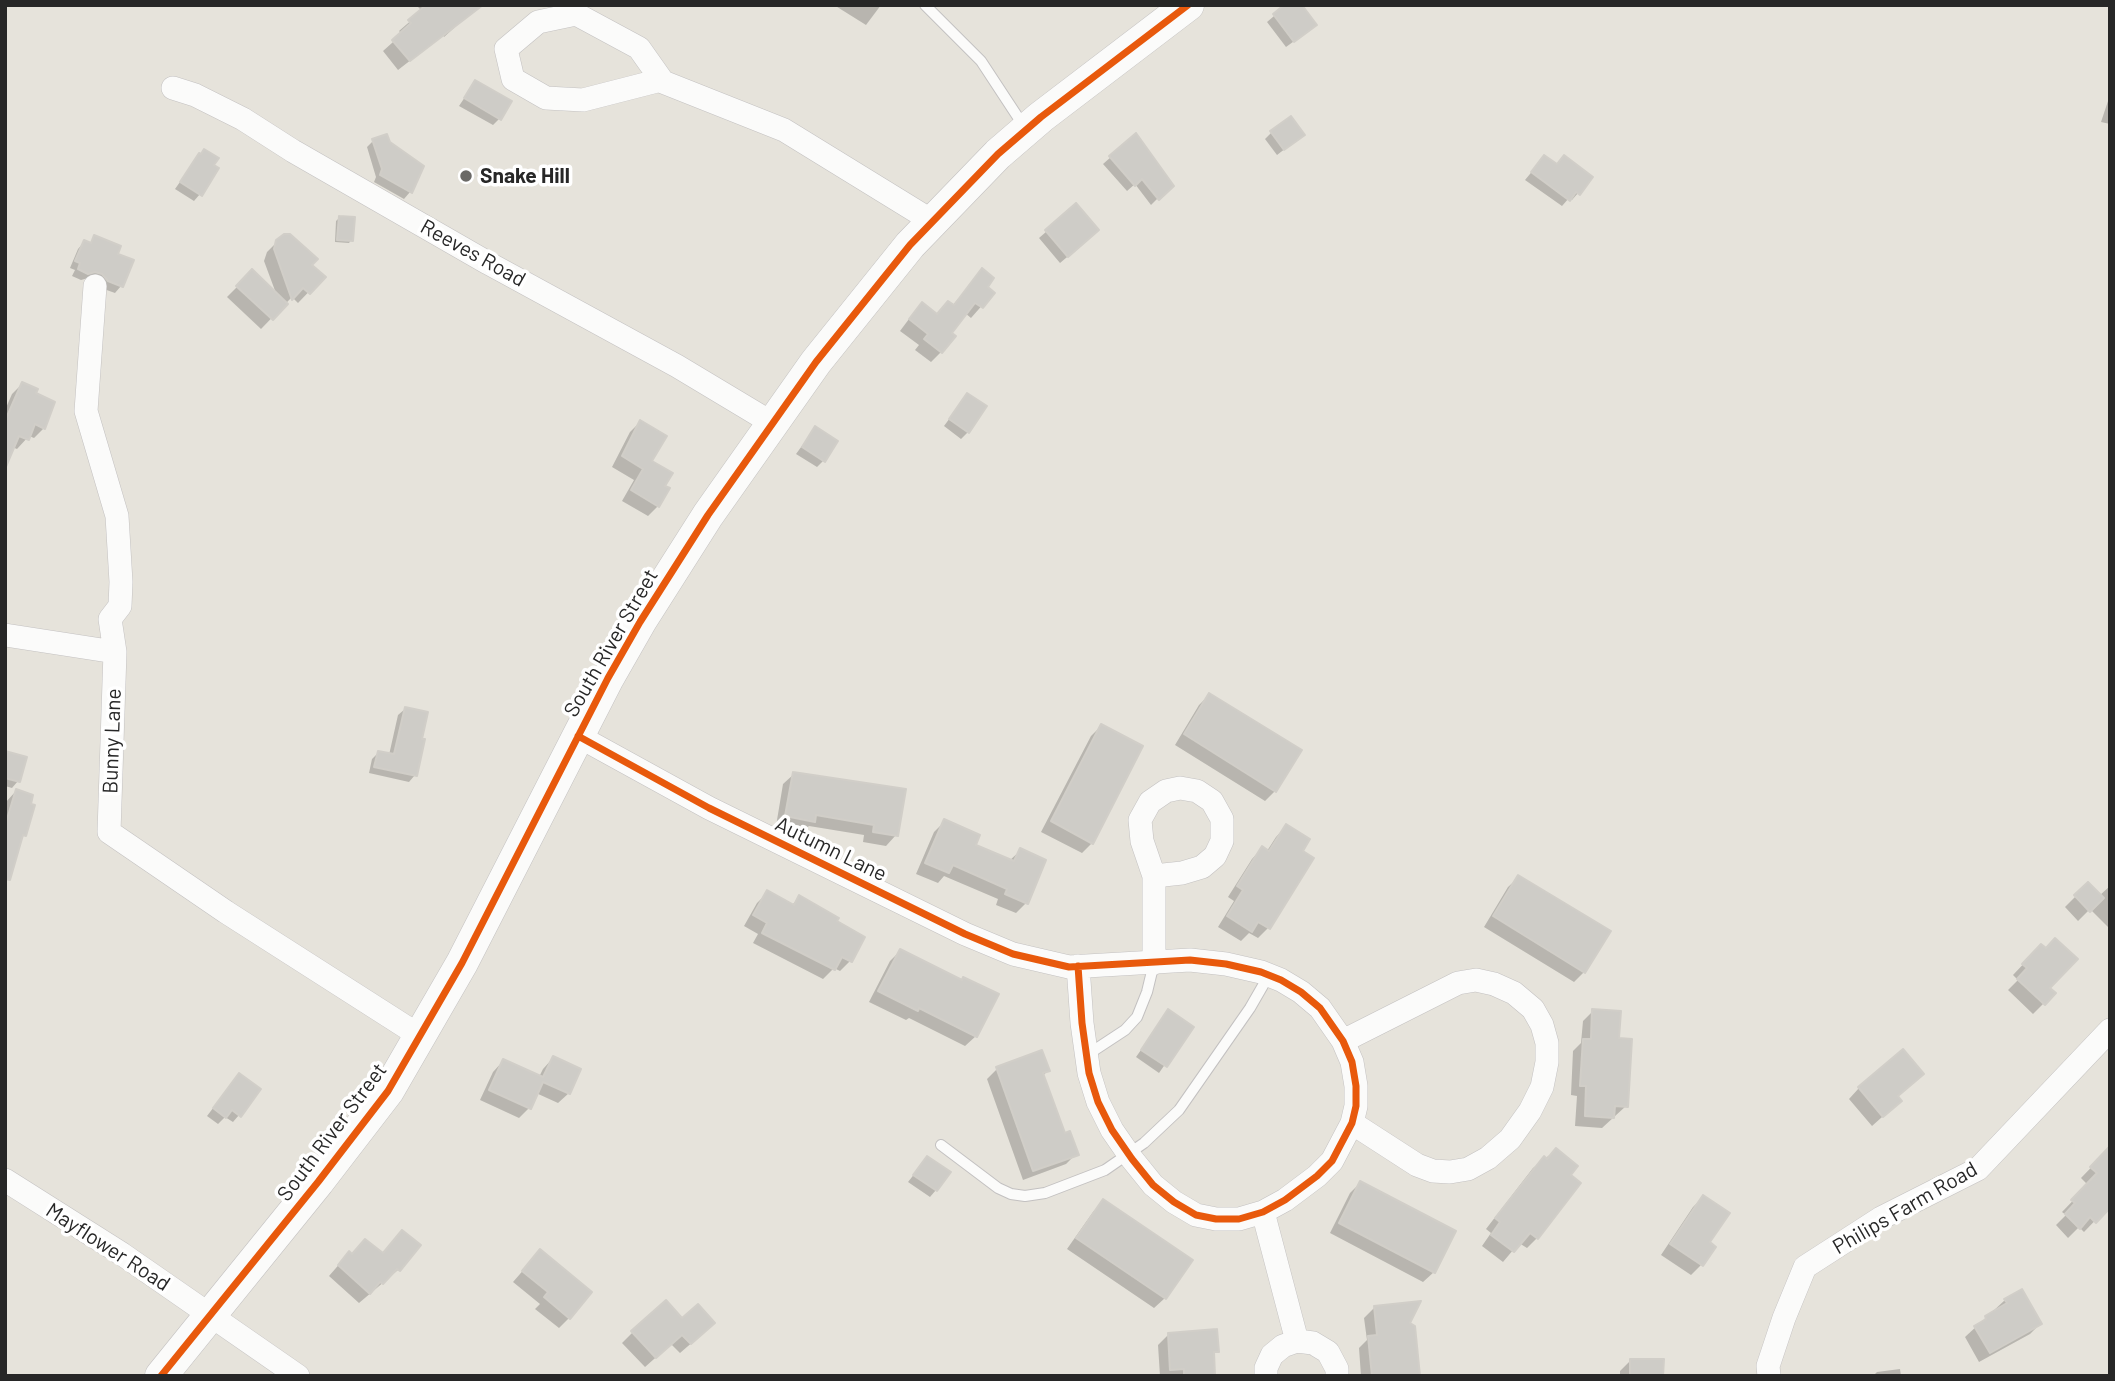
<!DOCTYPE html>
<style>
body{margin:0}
#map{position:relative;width:2115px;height:1381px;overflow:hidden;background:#e6e3db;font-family:Barlow,sans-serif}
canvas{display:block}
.frame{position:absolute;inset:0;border:7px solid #272727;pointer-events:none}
</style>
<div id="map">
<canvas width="2115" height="1381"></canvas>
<div class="frame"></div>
</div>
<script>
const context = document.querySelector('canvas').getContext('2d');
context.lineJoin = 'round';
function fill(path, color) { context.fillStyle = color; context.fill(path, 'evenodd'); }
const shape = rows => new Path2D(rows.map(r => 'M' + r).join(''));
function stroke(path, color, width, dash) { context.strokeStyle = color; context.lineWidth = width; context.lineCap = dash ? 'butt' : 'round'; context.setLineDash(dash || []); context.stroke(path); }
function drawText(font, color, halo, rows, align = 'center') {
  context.font = font + ' Barlow,sans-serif'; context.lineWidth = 7; context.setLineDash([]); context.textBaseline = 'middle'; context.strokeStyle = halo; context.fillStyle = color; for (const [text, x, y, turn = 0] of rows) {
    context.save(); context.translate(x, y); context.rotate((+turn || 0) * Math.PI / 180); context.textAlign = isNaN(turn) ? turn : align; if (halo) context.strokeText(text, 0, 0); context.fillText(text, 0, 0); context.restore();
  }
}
const shadow = shape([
 [420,5,468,5,473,11,444,37,443,35,398,70,383,51,402,34,399,31,422,11,418,7],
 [834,5,881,5,866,25],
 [1287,5,1308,31,1286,47,1267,22],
 [475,82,499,119,493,125,459,106],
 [2110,95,2110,124,2101,122],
 [1272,132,1303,135,1277,155,1265,139],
 [1136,135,1171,185,1151,205,1135,184,1127,191,1103,164],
 [373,141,388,144,422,167,410,192,404,199,374,182,376,177,367,147],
 [199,155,200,194,194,201,175,189],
 [1544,157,1578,193,1572,200,1569,198,1562,206,1525,180],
 [1076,206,1091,237,1060,263,1039,238],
 [339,218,351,240,349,243,335,242,336,221],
 [95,237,116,255,121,286,115,293,101,288,88,278,81,280,72,276,75,270,70,268,78,249,84,242,89,244],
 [278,241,323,277,298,303,292,297,261,329,227,297,252,272,277,296,264,261,267,252],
 [982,271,985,287,993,293,971,318,965,313,950,333,941,352,931,362,915,350,919,345,900,331,912,315,936,315,952,306],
 [22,384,34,394,44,428,34,438,29,436,17,449,12,447,5,454,5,410,12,394],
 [967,395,968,432,961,439,944,426],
 [640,422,650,462,663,486,658,506,648,516,622,501,634,480,612,467,630,432],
 [815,428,823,461,817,467,796,454],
 [1209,695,1275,791,1265,801,1175,745,1199,705],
 [405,709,415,775,409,782,369,773,372,759,378,753,389,755,398,715],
 [1101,726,1092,843,1082,853,1041,832,1091,736],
 [5,752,18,781,12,788,5,786],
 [794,774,896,835,886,846,863,842,864,835,809,826,803,831,776,826,783,784],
 [16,791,5,876,5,803],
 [945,821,974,846,1009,861,1020,851,1026,903,1016,913,996,905,998,899,944,876,938,883,916,874,934,832],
 [1286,826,1268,928,1258,938,1249,933,1241,941,1218,927,1234,901,1228,897,1252,859,1262,848,1267,851,1276,837],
 [1519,877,1584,972,1574,982,1484,927,1508,887],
 [2088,884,2099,896,2110,886,2109,928,2090,909,2078,921,2065,907],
 [767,893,791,906,799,898,835,922,850,961,840,971,834,968,823,979,753,943,758,934,744,926,757,903],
 [900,951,976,1036,965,1046,909,1018,906,1020,869,1002,890,961],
 [2030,957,2048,988,2054,993,2033,1014,2008,990,2018,980,2013,975],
 [1593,1011,1617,1040,1626,1106,1602,1128,1575,1126,1577,1096,1571,1095,1573,1051,1581,1043,1583,1021],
 [1168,1012,1191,1027,1159,1073,1136,1057],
 [553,1058,569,1093,558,1103,536,1093,529,1108,519,1118,480,1100,493,1072,503,1061,539,1077,543,1069],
 [997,1069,1048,1070,1043,1076,1064,1135,1076,1154,1066,1164,1023,1180,987,1079],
 [233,1082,239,1115,233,1122,225,1117,218,1124,207,1116],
 [1859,1088,1896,1097,1900,1101,1872,1126,1849,1099],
 [2110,1148,2110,1205,2084,1232,2079,1227,2068,1238,2056,1225,2066,1215,2062,1212,2088,1185,2081,1178],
 [1556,1150,1568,1176,1537,1238,1527,1248,1519,1243,1503,1262,1482,1246,1491,1233,1486,1229,1533,1168],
 [927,1158,936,1190,930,1197,908,1182],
 [1360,1183,1434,1272,1423,1282,1330,1233,1350,1193],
 [1703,1197,1707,1243,1701,1265,1691,1275,1661,1255,1693,1207],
 [1103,1201,1190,1261,1165,1298,1154,1308,1067,1249,1093,1212],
 [540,1251,569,1318,559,1328,535,1309,540,1304,513,1282],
 [349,1253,352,1256,382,1255,398,1270,359,1303,329,1276],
 [2005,1300,2040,1324,2030,1334,1979,1362,1965,1337],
 [1375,1307,1408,1323,1418,1376,1361,1376,1359,1348,1367,1340,1364,1318],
 [682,1321,702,1334,680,1353,671,1344,645,1367,622,1343,633,1332],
 [1168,1335,1217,1351,1212,1356,1213,1376,1160,1376,1158,1345],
 [1631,1360,1662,1376,1620,1376,1620,1371],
 [1900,1369,1901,1376,1873,1376,1877,1372]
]);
const building = shape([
 [426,5,483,5,410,61,392,40,411,23,408,20,426,5],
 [1284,5,1302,5,1317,25,1294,42,1273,14,1284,5],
 [475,80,512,101,501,120,464,98,475,80],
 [1291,116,1305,135,1284,150,1270,131,1291,116],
 [1136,133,1174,186,1159,200,1142,179,1135,186,1109,156,1136,133],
 [387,134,390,142,424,166,412,193,380,175,382,169,372,139,387,134],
 [204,149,219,158,214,165,219,168,202,196,180,182,199,153,201,154,204,149],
 [1544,155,1557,164,1564,155,1593,177,1580,195,1576,192,1570,201,1531,172,1544,155],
 [1076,203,1099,230,1068,257,1045,230,1076,203],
 [339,216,355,217,353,241,337,240,339,216],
 [284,234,290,234,318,259,312,265,326,277,310,294,303,288,292,300,274,249,276,240,284,234],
 [94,235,121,246,118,254,134,260,123,287,108,281,102,274,95,272,88,274,78,269,80,263,75,261,84,240,91,243,94,235],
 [982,268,994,278,988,287,995,293,983,308,975,303,952,333,956,336,942,353,924,339,928,334,909,319,922,302,937,314,948,301,954,305,982,268],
 [252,269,288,304,273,320,236,286,252,269],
 [22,382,38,389,36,393,55,402,45,429,35,424,29,440,19,436,5,469,5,421,22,382],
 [967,393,987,406,969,433,949,419,967,393],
 [640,420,667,436,652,461,673,473,665,486,670,488,659,507,631,490,643,469,622,456,640,420],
 [815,426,838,441,825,462,802,447,815,426],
 [1209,693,1302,750,1276,792,1184,734,1209,693],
 [405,707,428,712,422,739,425,739,417,776,374,767,378,751,394,754,405,707],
 [1101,724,1143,746,1093,844,1051,821,1101,724],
 [5,751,27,757,20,782,5,778,5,751],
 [793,772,906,789,898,836,873,832,874,825,816,815,815,822,785,816,793,772],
 [16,789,33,795,31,804,35,805,26,836,23,835,10,880,5,879,5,826,16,789],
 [944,819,980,835,976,845,1014,861,1020,848,1046,860,1028,904,1005,894,1007,889,953,865,949,873,925,863,944,819],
 [1286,824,1310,839,1303,851,1314,858,1270,929,1258,922,1252,932,1227,916,1243,890,1237,886,1262,846,1269,851,1286,824],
 [1518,875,1611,931,1585,973,1493,916,1518,875],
 [2088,882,2104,898,2090,912,2074,895,2088,882],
 [767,890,794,905,799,895,839,918,837,921,865,937,852,962,842,957,835,970,762,933,767,923,753,915,767,890],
 [2055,938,2078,959,2050,988,2056,993,2045,1005,2017,979,2027,968,2022,964,2041,944,2046,948,2055,938],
 [900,949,962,980,963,977,999,994,977,1037,919,1008,918,1011,878,991,900,949],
 [1168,1009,1194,1027,1167,1067,1141,1050,1168,1009],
 [1592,1009,1621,1011,1619,1038,1632,1039,1628,1107,1615,1106,1614,1118,1585,1116,1586,1086,1580,1086,1583,1039,1591,1039,1592,1009],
 [1903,1049,1924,1074,1898,1096,1902,1101,1883,1117,1858,1087,1903,1049],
 [1042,1050,1050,1071,1043,1073,1065,1133,1070,1131,1079,1155,1033,1171,996,1067,1042,1050],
 [553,1056,581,1069,570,1094,543,1082,531,1109,489,1090,503,1059,543,1077,553,1056],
 [239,1073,261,1089,241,1117,232,1110,226,1118,213,1108,239,1073],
 [2110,1146,2110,1208,2096,1223,2090,1217,2080,1229,2065,1214,2075,1203,2071,1200,2097,1173,2090,1167,2110,1146],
 [1556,1148,1578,1166,1571,1175,1581,1183,1538,1239,1530,1233,1514,1252,1491,1235,1500,1222,1495,1218,1544,1156,1547,1159,1556,1148],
 [927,1156,951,1172,937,1191,913,1175,927,1156],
 [1360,1181,1456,1231,1435,1273,1339,1223,1360,1181],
 [1703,1195,1730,1213,1710,1242,1716,1247,1703,1266,1670,1244,1703,1195],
 [1103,1199,1193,1260,1166,1299,1076,1238,1103,1199],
 [402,1230,421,1245,400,1271,397,1269,383,1284,380,1282,370,1294,338,1265,349,1251,352,1254,365,1239,383,1253,402,1230],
 [540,1249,592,1292,570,1319,544,1297,548,1292,522,1271,540,1249],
 [2022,1289,2042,1324,1990,1353,1974,1326,1986,1319,1985,1316,2007,1303,2004,1299,2022,1289],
 [666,1300,682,1318,698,1304,715,1323,691,1344,682,1335,656,1358,631,1331,666,1300],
 [1421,1301,1410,1323,1415,1326,1420,1376,1372,1376,1368,1336,1377,1335,1374,1306,1421,1301],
 [1217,1329,1219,1352,1214,1352,1215,1376,1184,1376,1184,1369,1170,1370,1168,1333,1217,1329],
 [1630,1359,1664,1359,1663,1376,1630,1376,1630,1359]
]);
const lane = shape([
 [925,5,981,61,1025,128],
 [1087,1055,1125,1030,1137,1017,1147,992,1154,963],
 [941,1145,998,1188,1011,1194,1025,1196,1045,1193,1105,1170,1144,1143,1179,1110,1250,1008,1269,975]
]);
const street = shape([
 [661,80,583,100,546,98,513,79,506,49,538,22,576,14,639,48,663,82,784,130,932,221],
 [173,88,195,95,243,119,293,151,488,263,677,366,772,423],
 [95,286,86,411,117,516,121,582,120,606,110,619,115,652,109,832,226,912,420,1036],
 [5,635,115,652],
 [578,736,709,808,965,934,1013,954,1069,967,1190,960,1226,964,1261,972,1281,980,1301,992,1320,1008,1343,1041,1352,1062,1356,1086,1356,1106,1352,1123,1332,1161,1317,1176,1285,1200,1263,1212,1239,1219,1216,1219,1196,1215,1174,1202,1153,1185,1132,1159,1112,1130,1098,1102,1089,1073,1082,1023,1078,966],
 [1154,963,1154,876,1182,873,1202,867,1215,856,1222,841,1222,819,1212,801,1197,791,1180,788,1166,791,1150,802,1140,820,1142,841,1154,876],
 [1343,1041,1458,983,1476,980,1494,984,1514,993,1533,1009,1542,1025,1547,1043,1547,1062,1542,1087,1530,1111,1510,1139,1488,1158,1468,1169,1450,1172,1433,1171,1417,1165,1352,1123],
 [5,1180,122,1254,298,1376],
 [1263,1212,1297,1341],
 [1266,1376,1266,1368,1272,1355,1283,1346,1297,1341,1313,1343,1328,1352,1337,1369,1337,1376],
 [1769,1376,1768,1366,1784,1318,1805,1267,1881,1218,1978,1169,2110,1030]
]);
const secondary = shape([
 [161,1376,318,1182,388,1091,462,963,608,678,640,622,708,515,816,362,910,245,998,154,1041,117,1188,5]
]);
const cycleway = shape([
 [578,736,709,808,965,934,1013,954,1069,967,1190,960,1226,964,1261,972,1281,980,1301,992,1320,1008,1343,1041,1352,1062,1356,1086,1356,1106,1352,1123,1332,1161,1317,1176,1285,1200,1263,1212,1239,1219,1216,1219,1196,1215,1174,1202,1153,1185,1132,1159,1112,1130,1098,1102,1089,1073,1082,1023,1078,966],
 [161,1376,318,1182,388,1091,462,963,608,678,640,622,708,515,816,362,910,245,998,154,1041,117,1188,5]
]);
const markers = [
 [466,176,7,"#6a6966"]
];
const poiNames = [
 ["Snake Hill",480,176]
];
const streetNames = [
 ["Reeves Road",473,253,29],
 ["South River Street",611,643,-60],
 ["Bunny Lane",112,741,-88],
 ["Autumn Lane",831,849,26],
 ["South River Street",332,1132,-53],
 ["Philips Farm Road",1905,1208,-30],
 ["Mayflower Road",108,1247,33]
];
fill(shadow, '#0003');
fill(building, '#ceccc7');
stroke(building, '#d1cec8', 2);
stroke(lane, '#c3c1c1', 12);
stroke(street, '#c3c1c1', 24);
stroke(secondary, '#c3c1c1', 33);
stroke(lane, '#fbfbfa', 10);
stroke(street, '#fbfbfa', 23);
stroke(secondary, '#fbfbfa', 32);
stroke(cycleway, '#e8590c', 7);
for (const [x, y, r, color] of markers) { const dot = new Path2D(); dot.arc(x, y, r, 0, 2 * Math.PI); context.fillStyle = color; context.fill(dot); stroke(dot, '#fff', 2.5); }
drawText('bold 21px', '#272727', '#fff', poiNames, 'left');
drawText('21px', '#272727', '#fff', streetNames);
</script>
